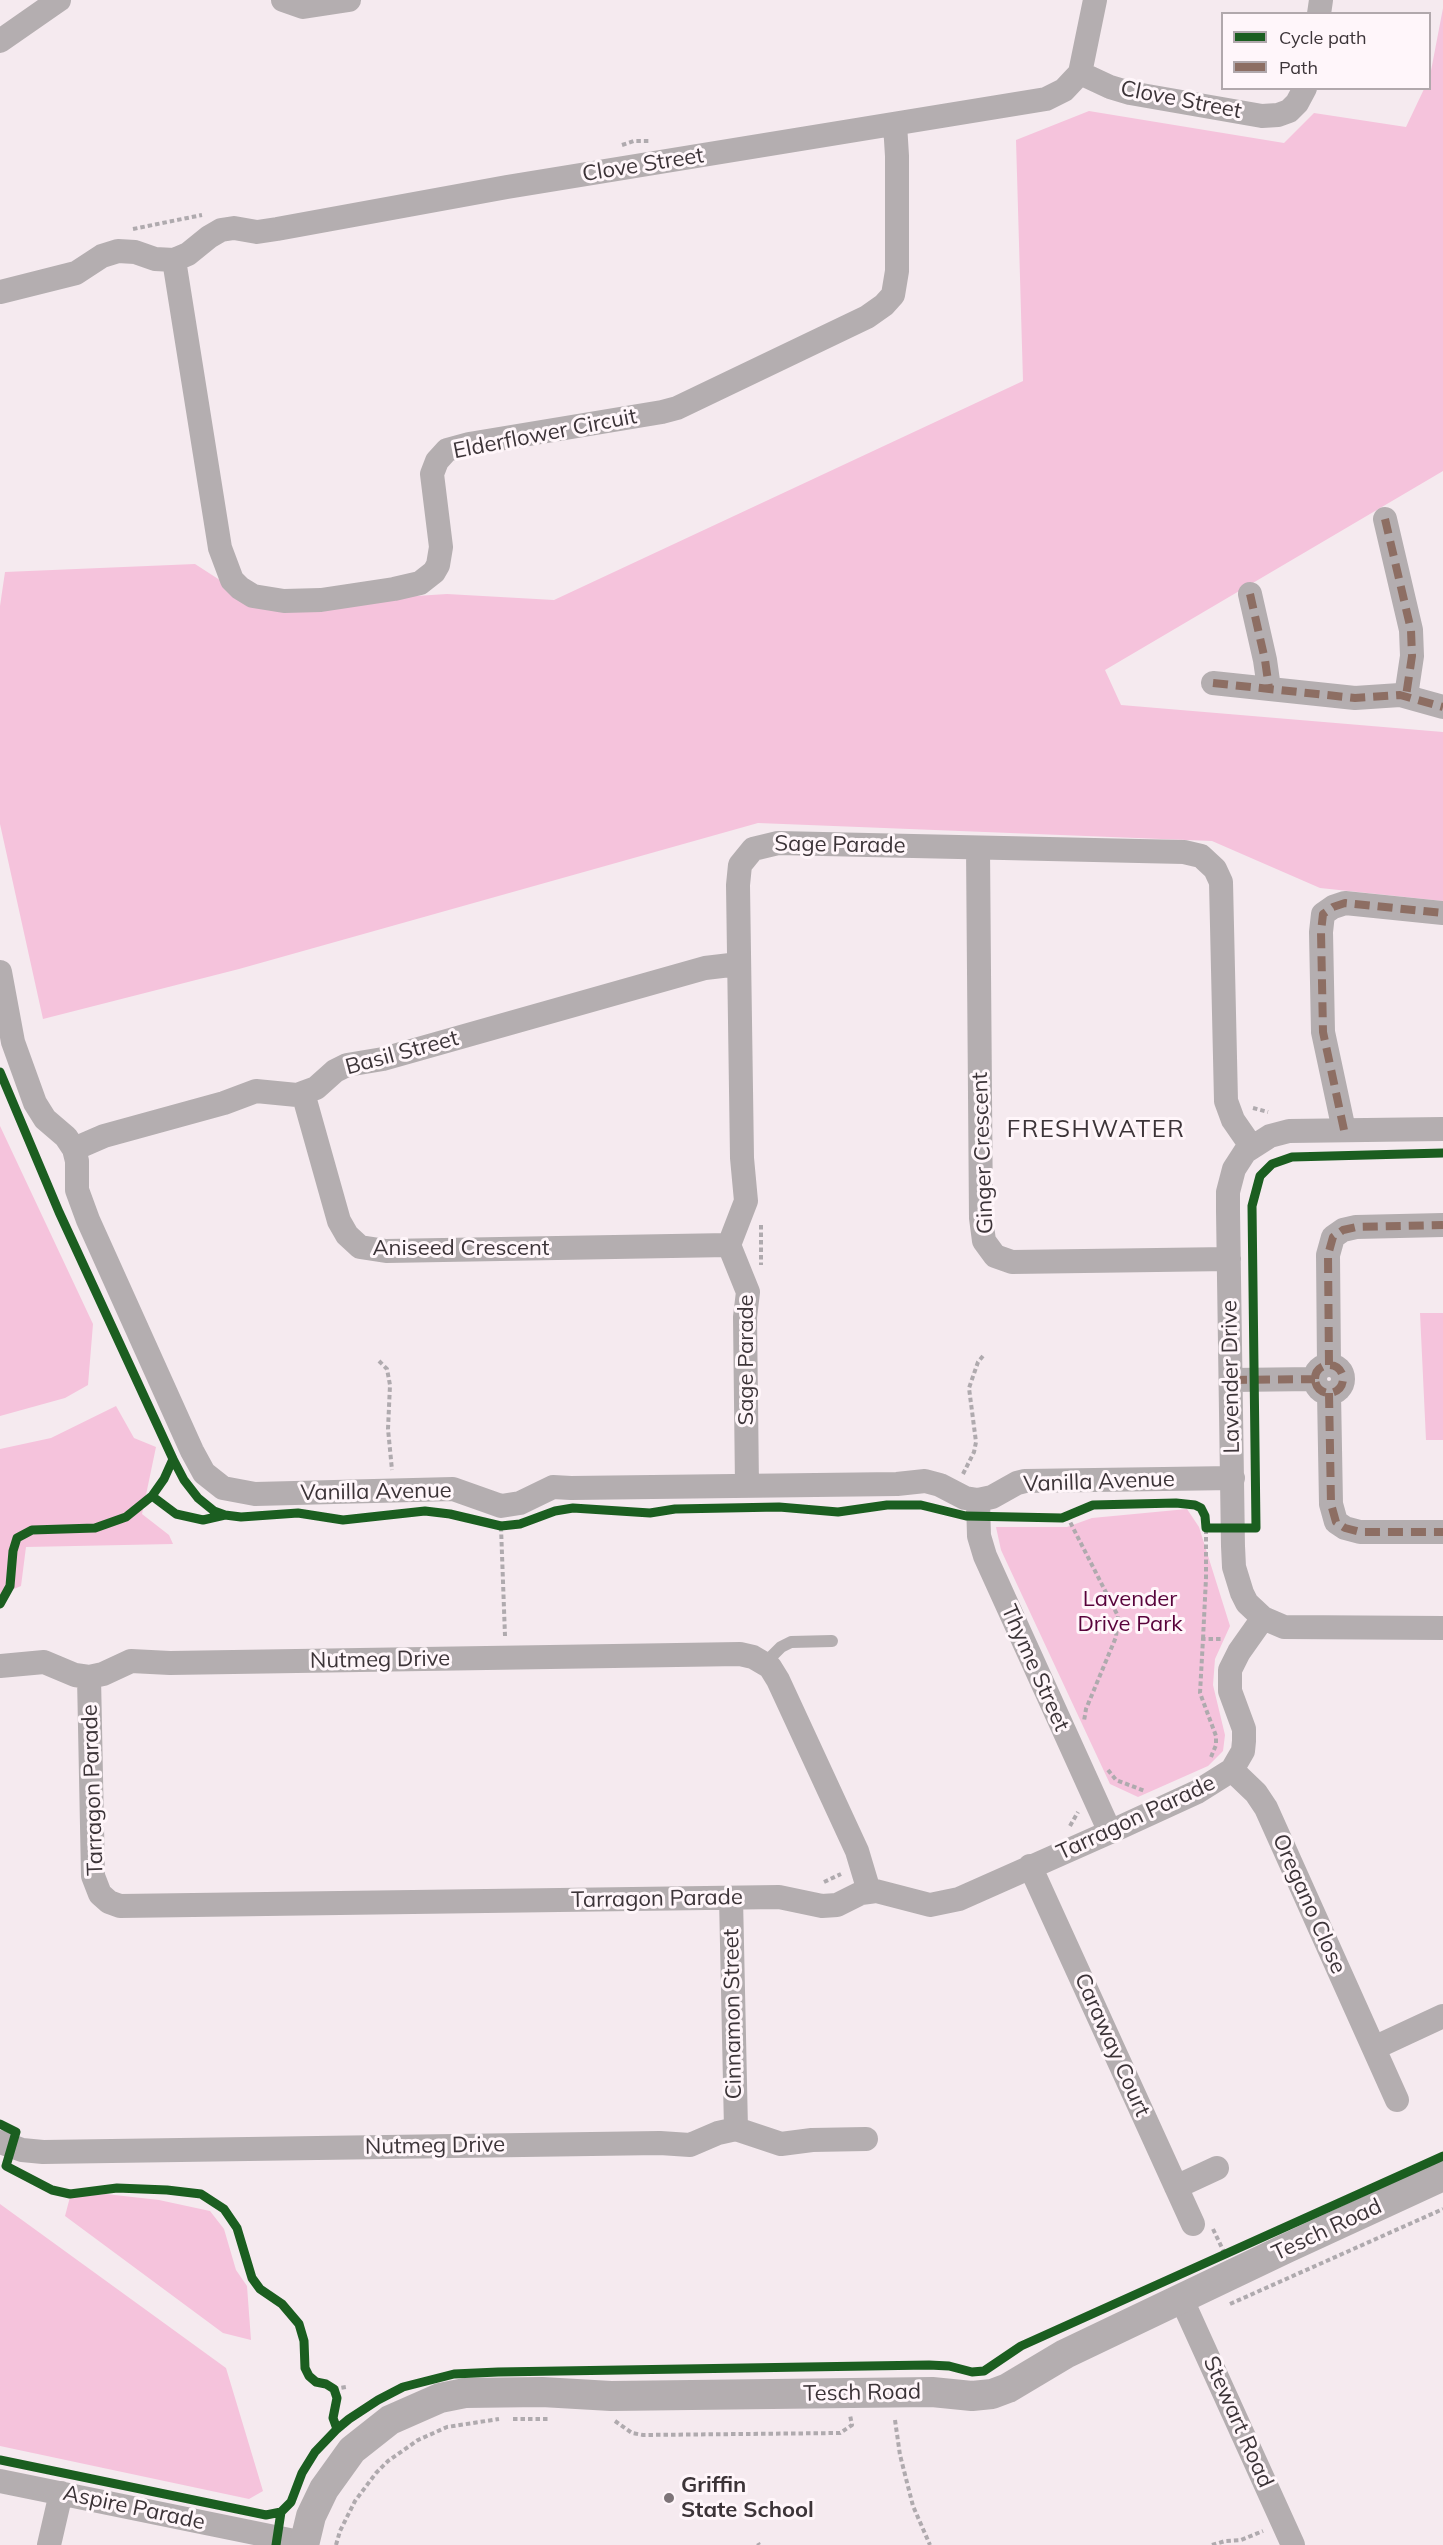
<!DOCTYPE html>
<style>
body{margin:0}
#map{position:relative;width:1443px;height:2545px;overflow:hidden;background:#f5eaef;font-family:Mulish,sans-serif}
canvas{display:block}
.legend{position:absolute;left:1221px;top:12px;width:210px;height:78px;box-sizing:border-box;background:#fff6fa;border:2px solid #b1a8ac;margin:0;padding:8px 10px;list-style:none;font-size:18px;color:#3c3438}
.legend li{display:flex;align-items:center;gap:12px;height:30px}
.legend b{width:30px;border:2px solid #b1a8ac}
</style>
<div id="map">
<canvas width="1443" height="2545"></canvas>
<ul class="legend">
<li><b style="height:8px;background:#1b5e20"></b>Cycle path</li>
<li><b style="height:8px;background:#8d6e63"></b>Path</li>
</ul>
</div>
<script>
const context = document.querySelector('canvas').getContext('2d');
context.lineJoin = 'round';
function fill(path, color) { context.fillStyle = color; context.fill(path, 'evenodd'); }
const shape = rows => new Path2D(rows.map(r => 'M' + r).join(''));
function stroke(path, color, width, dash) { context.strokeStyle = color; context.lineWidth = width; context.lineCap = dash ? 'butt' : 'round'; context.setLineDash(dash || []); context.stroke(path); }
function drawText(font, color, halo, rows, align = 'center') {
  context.font = font + ' Mulish,sans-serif'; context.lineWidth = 6; context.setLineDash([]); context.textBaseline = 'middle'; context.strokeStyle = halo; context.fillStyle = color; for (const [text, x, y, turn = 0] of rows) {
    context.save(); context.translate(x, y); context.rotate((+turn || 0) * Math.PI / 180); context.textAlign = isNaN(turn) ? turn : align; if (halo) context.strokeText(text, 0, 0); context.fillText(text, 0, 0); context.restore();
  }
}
const green = shape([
 [1443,8,1443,471,1105,670,1121,705,1443,732,1443,901,1320,888,1212,841,758,823,239,969,43,1019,0,824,0,606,5,572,195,564,260,606,447,594,554,600,1023,381,1016,140,1089,111,1284,143,1314,113,1406,127,1424,89,1430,88,1430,76],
 [0,1126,93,1324,88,1385,65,1398,0,1416],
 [1420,1313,1443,1313,1443,1440,1426,1440],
 [116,1406,134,1438,156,1447,142,1514,169,1535,173,1544,26,1547,21,1586,0,1595,0,1449,51,1438],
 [1187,1509,1199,1527,1230,1626,1215,1659,1213,1685,1225,1735,1223,1751,1208,1766,1138,1797,1110,1784,1001,1550,996,1527,1067,1527,1092,1518],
 [106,2194,159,2200,210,2211,224,2229,236,2270,247,2286,251,2340,223,2333,65,2216,70,2197],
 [0,2204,226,2368,263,2491,249,2499,0,2446]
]);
const path = shape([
 [622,145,634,141,650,141],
 [133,229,202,215],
 [1253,1108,1268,1112],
 [761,1225,761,1265],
 [379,1361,387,1369,390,1385,388,1429,392,1470],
 [963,1474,974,1452,976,1442,969,1388,978,1362,983,1356],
 [1067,1516,1118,1616,1116,1637,1086,1709,1084,1721],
 [501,1527,505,1636],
 [1203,1639,1206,1578,1206,1528],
 [1211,1757,1216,1745,1216,1736,1200,1693,1203,1639,1223,1639],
 [1108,1770,1116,1780,1145,1791],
 [1070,1826,1078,1812],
 [824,1882,841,1874],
 [1213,2229,1224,2252],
 [1230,2304,1443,2209],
 [334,2389,346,2387],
 [513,2419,548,2419],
 [895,2420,900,2455,913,2506,930,2545],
 [615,2421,632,2433,643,2435,840,2433,852,2425,850,2415],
 [758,2543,759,2545],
 [336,2545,340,2531,355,2501,376,2473,388,2461,418,2440,447,2427,499,2419],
 [1212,2545,1225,2541,1241,2540,1263,2531]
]);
const service = shape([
 [765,1663,781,1647,791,1642,832,1641]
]);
const minor = shape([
 [283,0,303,7,349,0],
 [1319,14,1321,0],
 [0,41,59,0],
 [1080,73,1095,0],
 [174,260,220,548,232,580,240,588,253,596,284,601,321,600,394,589,420,583,434,572,438,565,441,547,432,474,437,461,447,450,469,444,662,412,677,408,867,317,884,305,893,295,897,271,897,156,895,124],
 [0,292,76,273,102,256,118,251,135,252,155,259,174,260,188,254,209,237,221,230,234,228,257,232,277,229,507,187,1046,99,1064,90,1080,73,1110,87,1130,93,1262,116,1278,115,1289,111,1297,103,1305,88],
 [1385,519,1411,630,1412,656,1406,696],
 [1250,594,1265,660,1269,688],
 [1213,683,1355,698,1400,695,1443,707],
 [978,848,981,1218,984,1241,995,1256,1012,1262,1229,1259],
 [0,972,13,1042,35,1103,45,1119,66,1137,74,1149,77,1161,77,1190,88,1220,192,1451,204,1473,223,1488,255,1494,453,1489,501,1506,520,1503,553,1487,571,1488,897,1484,925,1481,940,1485,965,1498,978,1500,992,1497,1017,1483,1025,1481,1233,1478],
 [303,1093,339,1221,347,1235,360,1247,386,1251,729,1245],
 [1443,1129,1289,1131,1270,1136,1245,1152,1234,1169,1228,1192,1228,1211,1233,1546,1234,1567,1242,1593,1247,1603,1263,1618,1284,1627,1443,1628],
 [1344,1130,1323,1032,1321,932,1323,914,1333,907,1345,903,1443,913],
 [74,1149,104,1136,224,1103,256,1091,297,1095,316,1088,335,1071,347,1065,383,1059,705,968,739,964],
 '1315 1379a14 14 0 1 1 28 0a14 14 0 1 1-28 0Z',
 [1329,1365,1328,1255,1333,1237,1343,1230,1356,1227,1443,1225],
 [1232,1380,1315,1379],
 [1329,1393,1331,1504,1336,1522,1345,1528,1360,1532,1443,1532],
 [747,1486,745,1317,748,1292,729,1245,746,1201,742,1158,738,885,740,865,753,849,778,843,1184,852,1201,856,1215,869,1221,882,1226,1101,1233,1120,1251,1146],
 [978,1500,979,1536,985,1556,1110,1832],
 [0,1666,44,1662,75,1675,89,1677,103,1674,131,1661,170,1663,740,1654,753,1657,770,1667,778,1680,857,1851,869,1891],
 [89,1677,93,1876,100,1894,109,1902,120,1906,779,1897,822,1906,837,1905,861,1893,876,1891,930,1905,959,1899,1110,1832,1197,1792,1232,1770,1243,1751,1244,1741,1244,1729,1230,1691,1230,1670,1239,1652,1263,1618],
 [1232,1770,1256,1793,1266,1808,1397,2100],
 [1030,1866,1193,2224],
 [731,1898,736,2129],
 [1374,2048,1443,2016],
 [0,2142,22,2150,43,2152,660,2143,690,2145,718,2133,736,2129,781,2144,812,2140,866,2139],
 [1176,2187,1217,2168],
 [1182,2300,1293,2545],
 [0,2481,304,2543],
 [49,2545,61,2493]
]);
const tertiary = shape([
 [304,2545,311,2516,324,2489,352,2450,390,2420,440,2398,465,2393,542,2392,611,2396,932,2392,972,2396,992,2394,1008,2388,1065,2354,1287,2248,1443,2176]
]);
const quiet = shape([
 [1385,519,1411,630,1412,656,1406,696],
 [1250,594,1265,660,1269,688],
 [1213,683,1355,698,1400,695,1443,707],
 [1344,1130,1323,1032,1321,932,1323,914,1333,907,1345,903,1443,913],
 '1315 1379a14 14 0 1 1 28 0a14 14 0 1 1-28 0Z',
 [1329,1365,1328,1255,1333,1237,1343,1230,1356,1227,1443,1225],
 [1232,1380,1315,1379],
 [1329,1393,1331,1504,1336,1522,1345,1528,1360,1532,1443,1532]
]);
const cycleway = shape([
 [0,1072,59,1212,173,1459],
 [152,1496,176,1514,203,1520,225,1515,241,1517,298,1513,343,1520,425,1511,450,1514,501,1526,520,1524,555,1511,573,1508,650,1513,675,1509,779,1507,838,1512,887,1505,921,1505,966,1516,1062,1518,1093,1505,1176,1503,1195,1505,1201,1508,1205,1516,1206,1528,1256,1528,1252,1206,1260,1176,1272,1164,1292,1157,1443,1153],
 [0,1604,10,1586,13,1551,17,1538,32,1530,95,1528,126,1517,152,1496,164,1479,173,1459,184,1480,198,1498,214,1511,225,1515],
 [0,2124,16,2132,6,2166,52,2190,70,2194,117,2188,167,2190,201,2194,224,2209,237,2228,252,2278,260,2289,282,2304,299,2324,304,2341,305,2368,309,2376,316,2382,326,2384,334,2389,337,2398,333,2418,337,2429],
 [0,2460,266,2515,281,2512],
 [276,2545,281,2512,291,2502,302,2473,315,2452,337,2429,349,2419,378,2400,403,2387,454,2374,498,2372,929,2365,949,2366,972,2372,984,2371,1021,2346,1443,2156]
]);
const markers = [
 [669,2498,6,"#7d7478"]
];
const streetNames = [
 ["Clove Street",1181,100,11],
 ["Clove Street",643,165,-9],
 ["Elderflower Circuit",545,434,-11],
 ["Sage Parade",840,845,1],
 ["Basil Street",402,1053,-15],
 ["Ginger Crescent",983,1153,-92],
 ["Aniseed Crescent",461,1248],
 ["Sage Parade",746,1360,-90],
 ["Lavender Drive",1231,1377,-91],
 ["Vanilla Avenue",1099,1482,-2],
 ["Vanilla Avenue",376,1492,-1],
 ["Nutmeg Drive",380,1660,-1],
 ["Thyme Street",1035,1668,66],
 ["Tarragon Parade",93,1790,-92],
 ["Tarragon Parade",1136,1818,-25],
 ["Tarragon Parade",657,1899,-1],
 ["Oregano Close",1309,1904,66],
 ["Cinnamon Street",733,2014,-91],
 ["Caraway Court",1112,2045,66],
 ["Nutmeg Drive",435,2146,-1],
 ["Tesch Road",1327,2230,-25],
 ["Tesch Road",862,2393,-1],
 ["Stewart Road",1238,2422,66],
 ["Aspire Parade",134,2508,12]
];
const parkNames = [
 ["Lavender",1130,1599],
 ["Drive Park",1130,1624]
];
const poiNames = [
 ["Griffin",681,2485],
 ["State School",681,2510]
];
const neighbourhoodNames = [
 ["FRESHWATER",1096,1130]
];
fill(green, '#f5c3dc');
stroke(path, '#afaaae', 4, [4.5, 3]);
stroke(service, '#b4aeb0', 12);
stroke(minor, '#b4aeb0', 24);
stroke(tertiary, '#b4aeb0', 30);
stroke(quiet, '#8d6e63', 8, [15, 8]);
stroke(cycleway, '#1b5e20', 9);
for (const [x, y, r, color] of markers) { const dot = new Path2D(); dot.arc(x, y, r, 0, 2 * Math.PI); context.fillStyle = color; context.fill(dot); stroke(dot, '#fff6fa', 2); }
drawText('22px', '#3c3438', '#fff6fa', streetNames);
drawText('22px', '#58033b', '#fff6fa', parkNames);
drawText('bold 22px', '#3c3438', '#fff6fa', poiNames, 'left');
context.letterSpacing = '1.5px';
drawText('24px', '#3c3438', '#fff6fa', neighbourhoodNames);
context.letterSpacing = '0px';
</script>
